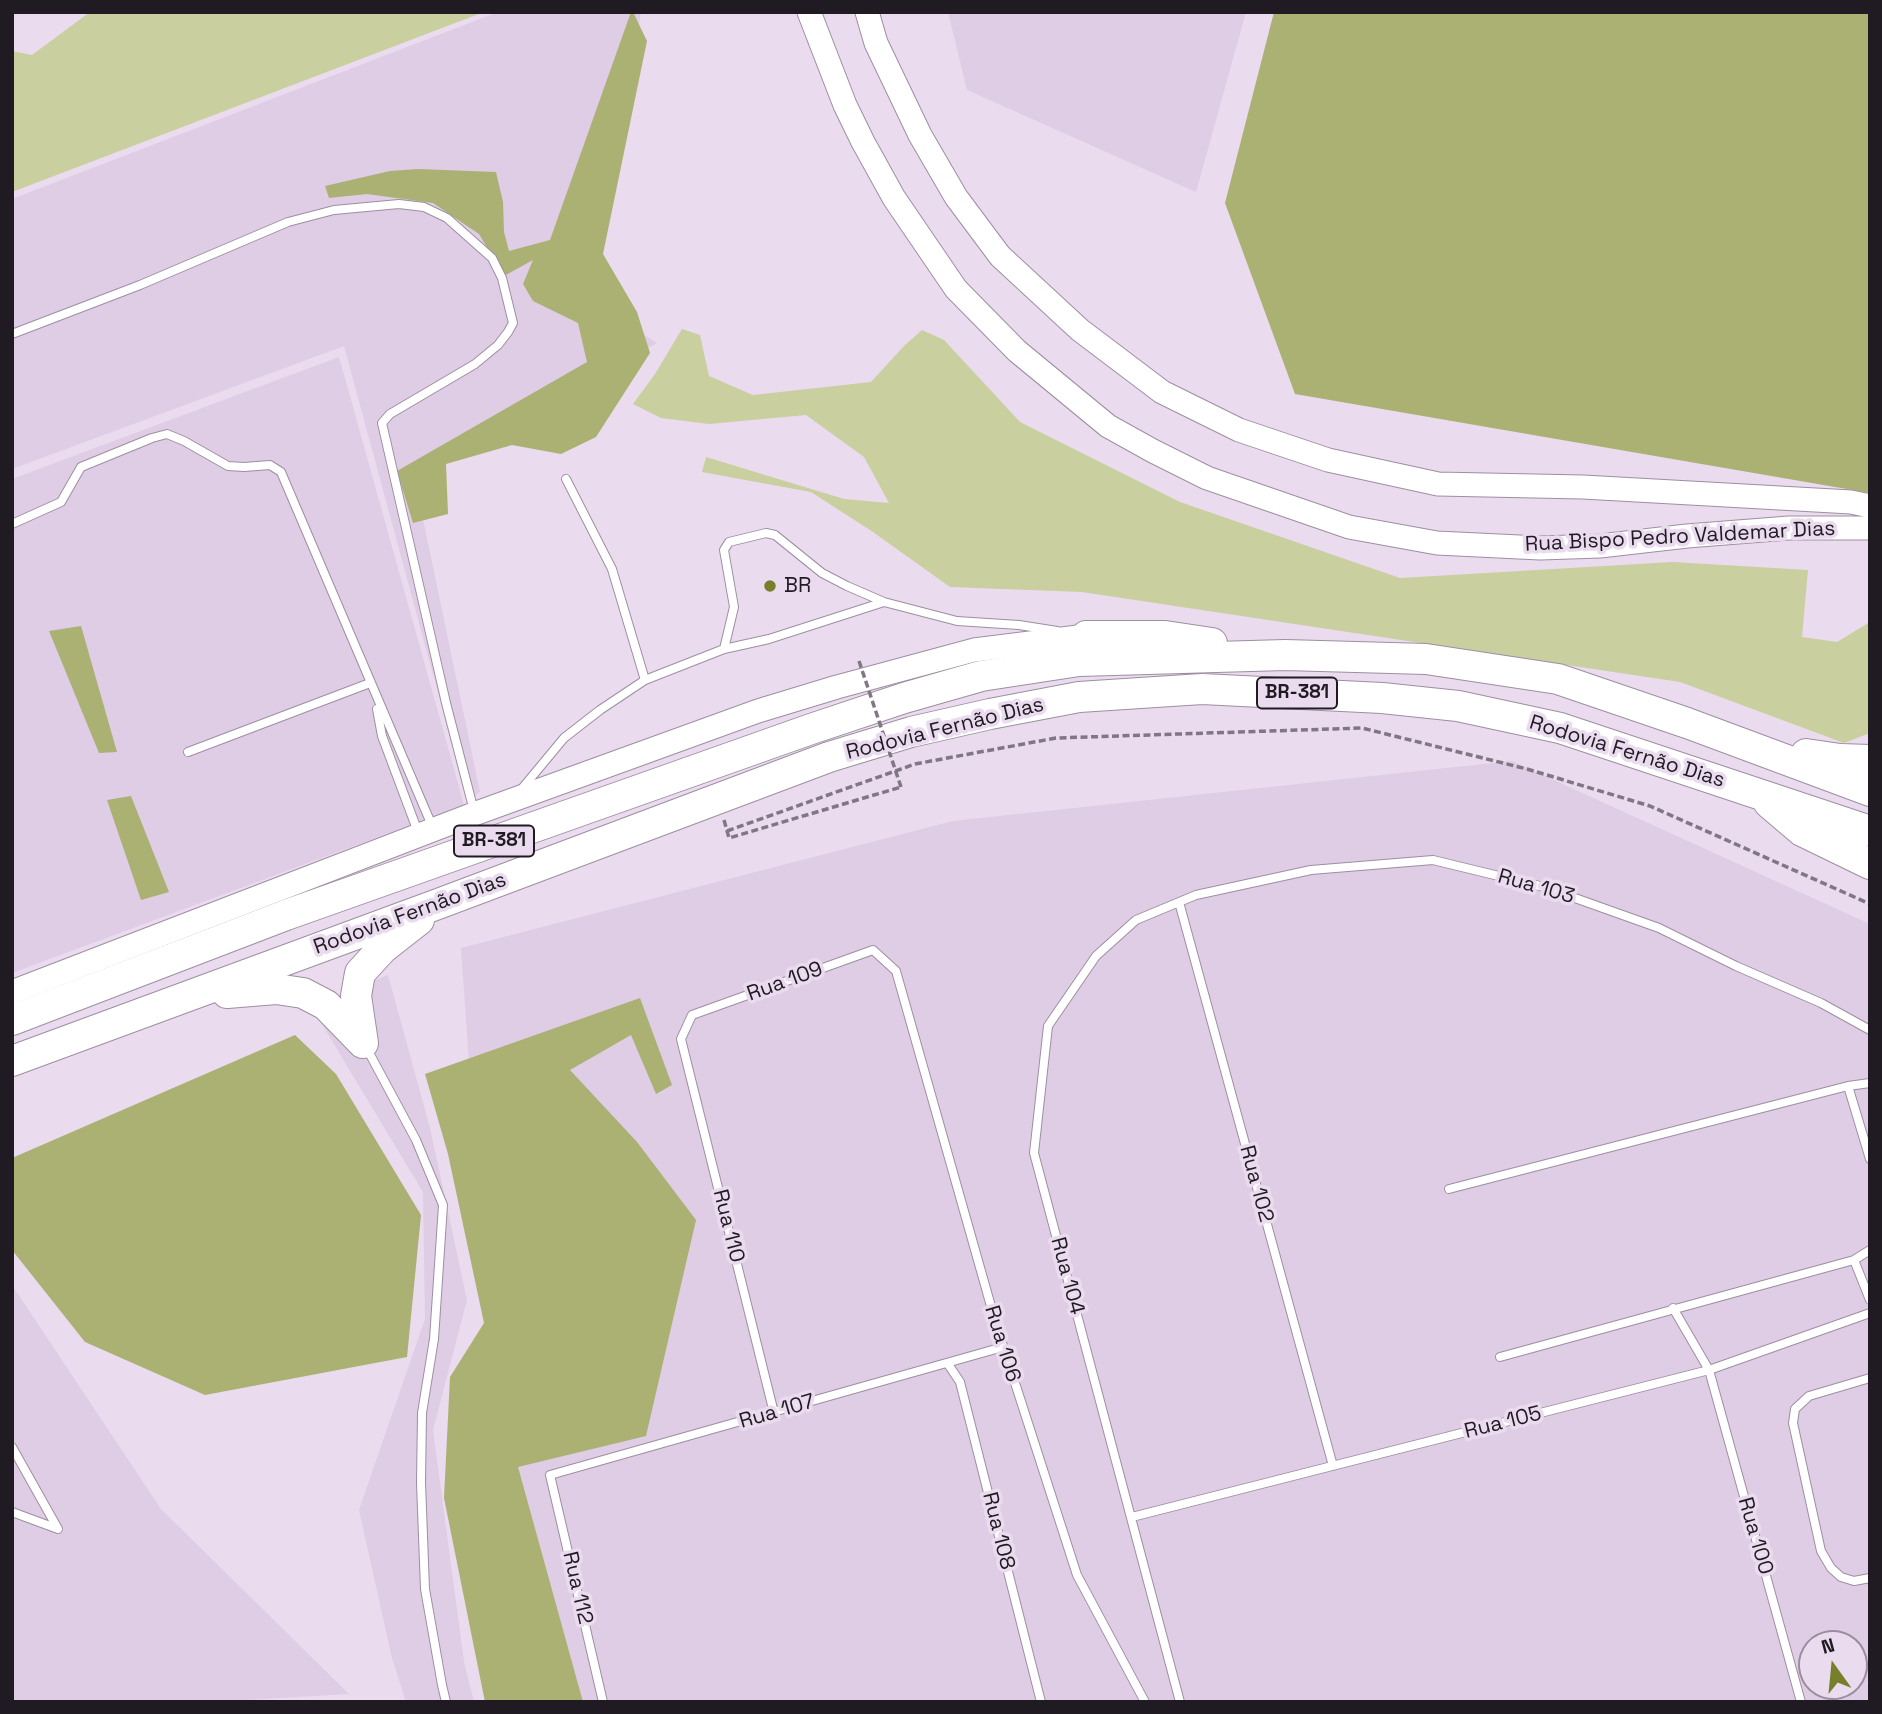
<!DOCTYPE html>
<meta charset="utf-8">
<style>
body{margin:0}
#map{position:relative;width:1882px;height:1714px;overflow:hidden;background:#eadbef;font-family:"Space Grotesk",sans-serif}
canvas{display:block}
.frame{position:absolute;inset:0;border:14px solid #201b22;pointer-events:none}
.north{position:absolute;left:1798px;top:1630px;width:70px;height:70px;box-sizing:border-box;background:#eadbef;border:2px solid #998e9d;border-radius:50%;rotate:345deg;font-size:19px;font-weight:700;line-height:28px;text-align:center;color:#201b22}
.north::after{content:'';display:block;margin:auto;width:24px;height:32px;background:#787f2a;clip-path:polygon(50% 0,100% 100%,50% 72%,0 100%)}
</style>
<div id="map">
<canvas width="1882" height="1714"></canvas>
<div class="frame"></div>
<div class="north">N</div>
</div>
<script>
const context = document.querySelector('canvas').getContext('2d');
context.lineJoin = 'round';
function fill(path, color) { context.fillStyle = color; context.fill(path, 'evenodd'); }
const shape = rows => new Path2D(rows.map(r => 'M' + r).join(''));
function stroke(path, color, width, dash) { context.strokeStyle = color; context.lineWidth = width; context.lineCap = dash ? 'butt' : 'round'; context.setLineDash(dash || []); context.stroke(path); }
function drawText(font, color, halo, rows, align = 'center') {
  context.font = font + ' "Space Grotesk",sans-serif'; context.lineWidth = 7; context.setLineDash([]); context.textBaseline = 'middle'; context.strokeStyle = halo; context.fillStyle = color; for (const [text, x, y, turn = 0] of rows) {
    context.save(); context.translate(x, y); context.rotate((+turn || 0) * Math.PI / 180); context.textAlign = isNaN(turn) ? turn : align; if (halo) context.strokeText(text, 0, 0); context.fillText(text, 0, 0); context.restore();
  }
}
const built = shape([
 [498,12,641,12,588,300,657,343,414,476,480,792,467,800,344,346,12,469,12,199],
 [948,12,1246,12,1196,192,967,90],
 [339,357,464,805,12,973,12,479],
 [1512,761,1870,924,1870,1702,535,1702,506,1594,461,948,953,821],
 [1812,1644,1854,1644,1854,1686,1812,1686],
 [388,975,430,1128,467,1300,433,1430,464,1662,474,1702,406,1702,392,1658,359,1510,425,1319,423,1192,311,1006],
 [12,1285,161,1509,349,1694,213,1702,12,1702]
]);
const green = shape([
 [90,12,484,12,12,192,12,51,32,55],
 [682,329,700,335,709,376,753,395,871,382,904,346,922,330,944,340,1020,422,1180,502,1400,578,1673,562,1808,570,1802,637,1837,642,1870,622,1870,733,1844,743,1680,682,1082,592,950,587,873,532,811,492,702,472,706,457,844,499,889,503,864,457,806,415,709,424,661,418,633,404,655,374]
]);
const forest = shape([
 [631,12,633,12,647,41,603,254,637,312,650,353,596,437,561,454,512,445,446,464,448,514,413,523,397,471,587,362,578,323,533,301,523,284,533,260,504,276,479,234,433,203,367,194,329,198,325,186,390,171,418,169,496,172,503,202,504,232,509,251,550,240],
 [1274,12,1870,12,1870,493,1295,394,1225,203],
 [81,626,117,752,99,753,49,631],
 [131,796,169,892,141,900,107,800],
 [640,998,672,1085,656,1094,631,1035,570,1070,637,1142,696,1220,646,1436,518,1467,583,1702,485,1702,444,1498,450,1377,484,1323,448,1154,425,1074],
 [295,1035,336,1074,421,1215,407,1357,205,1395,85,1342,12,1250,12,1158]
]);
const path = shape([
 [724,820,729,838,901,787],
 [727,831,915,764,1056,738,1362,728,1527,769,1650,806,1870,904]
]);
const lane = shape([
 [12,334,140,285,288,222,334,210,399,204,424,207,447,218,492,258,502,278,513,323,508,332,498,345,475,364,390,414,382,423,446,703,474,811],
 [566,479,612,569,645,680],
 [12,524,61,502,81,467,152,438,167,434,184,441,228,466,244,467,270,465,281,472,433,828],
 [724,649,734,607,724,550,729,542,766,533,775,535,822,573,847,586,884,602,957,621,1019,625,1057,631],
 [377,709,382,736,418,832],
 [188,752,370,683],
 [520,791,564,738,600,710,645,680,724,649,769,639,884,602],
 [1179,902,1333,1466],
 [366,1047,416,1140,443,1205,434,1339,422,1413,421,1483,425,1589,442,1685,446,1702],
 [1848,1086,1870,1159],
 [1449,1189,1848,1086,1870,1083],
 [1854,1260,1870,1300],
 [1673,1308,1709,1370,1801,1702],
 [1500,1357,1854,1260,1870,1250],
 [948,1364,960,1382,1041,1702],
 [1870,1378,1809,1396,1795,1409,1793,1423,1821,1551,1831,1568,1841,1577,1854,1581,1870,1578],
 [774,1413,681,1039,692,1015,873,950,896,971,996,1324,1077,1575,1145,1702],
 [12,1447,58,1529,12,1512],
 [1132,1517,1709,1370,1870,1313],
 [603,1702,550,1475,1003,1347],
 [1180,1702,1034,1153,1048,1026,1096,956,1136,920,1196,895,1311,870,1433,860,1544,887,1659,928,1736,966,1821,1003,1870,1030]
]);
const secondary = shape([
 [809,12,845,105,863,142,894,198,956,289,1017,351,1108,426,1153,451,1207,478,1349,527,1437,543,1540,548,1600,546,1687,536,1789,528,1870,528],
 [867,12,876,43,920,135,956,197,1000,256,1080,330,1162,392,1239,430,1328,460,1438,484,1583,487,1851,502,1870,506],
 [12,992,474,814,758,711,837,687,974,650,1086,636]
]);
const highway = shape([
 [1086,636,1165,636,1212,643],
 [1806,754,1840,759,1870,760],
 [1769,803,1802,831,1870,864],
 [227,993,276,989,303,993,326,1005,363,1043],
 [12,1020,286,915,811,729,904,698,981,676,1079,661,1285,655,1426,659,1558,679,1687,723,1870,791],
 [363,1043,356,996,360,973,382,949,419,920],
 [12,1061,438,904,829,757,911,732,990,714,1079,697,1202,689,1382,698,1458,706,1560,728,1870,831]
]);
const pathBridge = shape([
 [859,661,901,787]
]);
const markers = [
 [770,586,7,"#787f2a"]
];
const shields = [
 [1297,693,80],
 [494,841,80]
];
const shieldNames = [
 ["BR-381",1297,693],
 ["BR-381",494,841]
];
const streetNames = [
 ["Rua Bispo Pedro Valdemar Dias",1680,537,-3],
 ["Rodovia Fernão Dias",945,729,-14],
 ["Rodovia Fernão Dias",1627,752,17],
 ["Rua 103",1536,887,16],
 ["Rodovia Fernão Dias",410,914,-20],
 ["Rua 109",785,982,-20],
 ["Rua 102",1256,1184,75],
 ["Rua 110",728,1226,76],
 ["Rua 104",1067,1276,75],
 ["Rua 106",1002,1344,73],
 ["Rua 107",777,1412,-16],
 ["Rua 105",1503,1423,-14],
 ["Rua 108",998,1531,76],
 ["Rua 100",1755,1536,74],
 ["Rua 112",577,1588,77]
];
const poiNames = [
 ["BR",784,586]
];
fill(built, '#dfcce5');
fill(green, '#c9cf9e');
fill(forest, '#aab172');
stroke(lane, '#9d8fa1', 10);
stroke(secondary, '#9d8fa1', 25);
stroke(highway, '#9d8fa1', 32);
stroke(path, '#817784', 3.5, [7, 3.5]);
stroke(lane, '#fff', 8);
stroke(secondary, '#fff', 23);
stroke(highway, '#fff', 30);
stroke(pathBridge, '#817784', 3.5, [7, 3.5]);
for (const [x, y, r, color] of markers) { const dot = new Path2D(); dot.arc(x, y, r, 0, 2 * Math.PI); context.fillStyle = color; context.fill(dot); stroke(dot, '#eadbef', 2.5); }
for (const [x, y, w] of shields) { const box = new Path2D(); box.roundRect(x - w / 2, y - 15.5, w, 31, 5); context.fillStyle = '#eadbef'; context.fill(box); stroke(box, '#201b22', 2); }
drawText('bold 19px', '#201b22', null, shieldNames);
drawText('21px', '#201b22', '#eadbef', streetNames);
drawText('21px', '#201b22', '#eadbef', poiNames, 'left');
</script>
